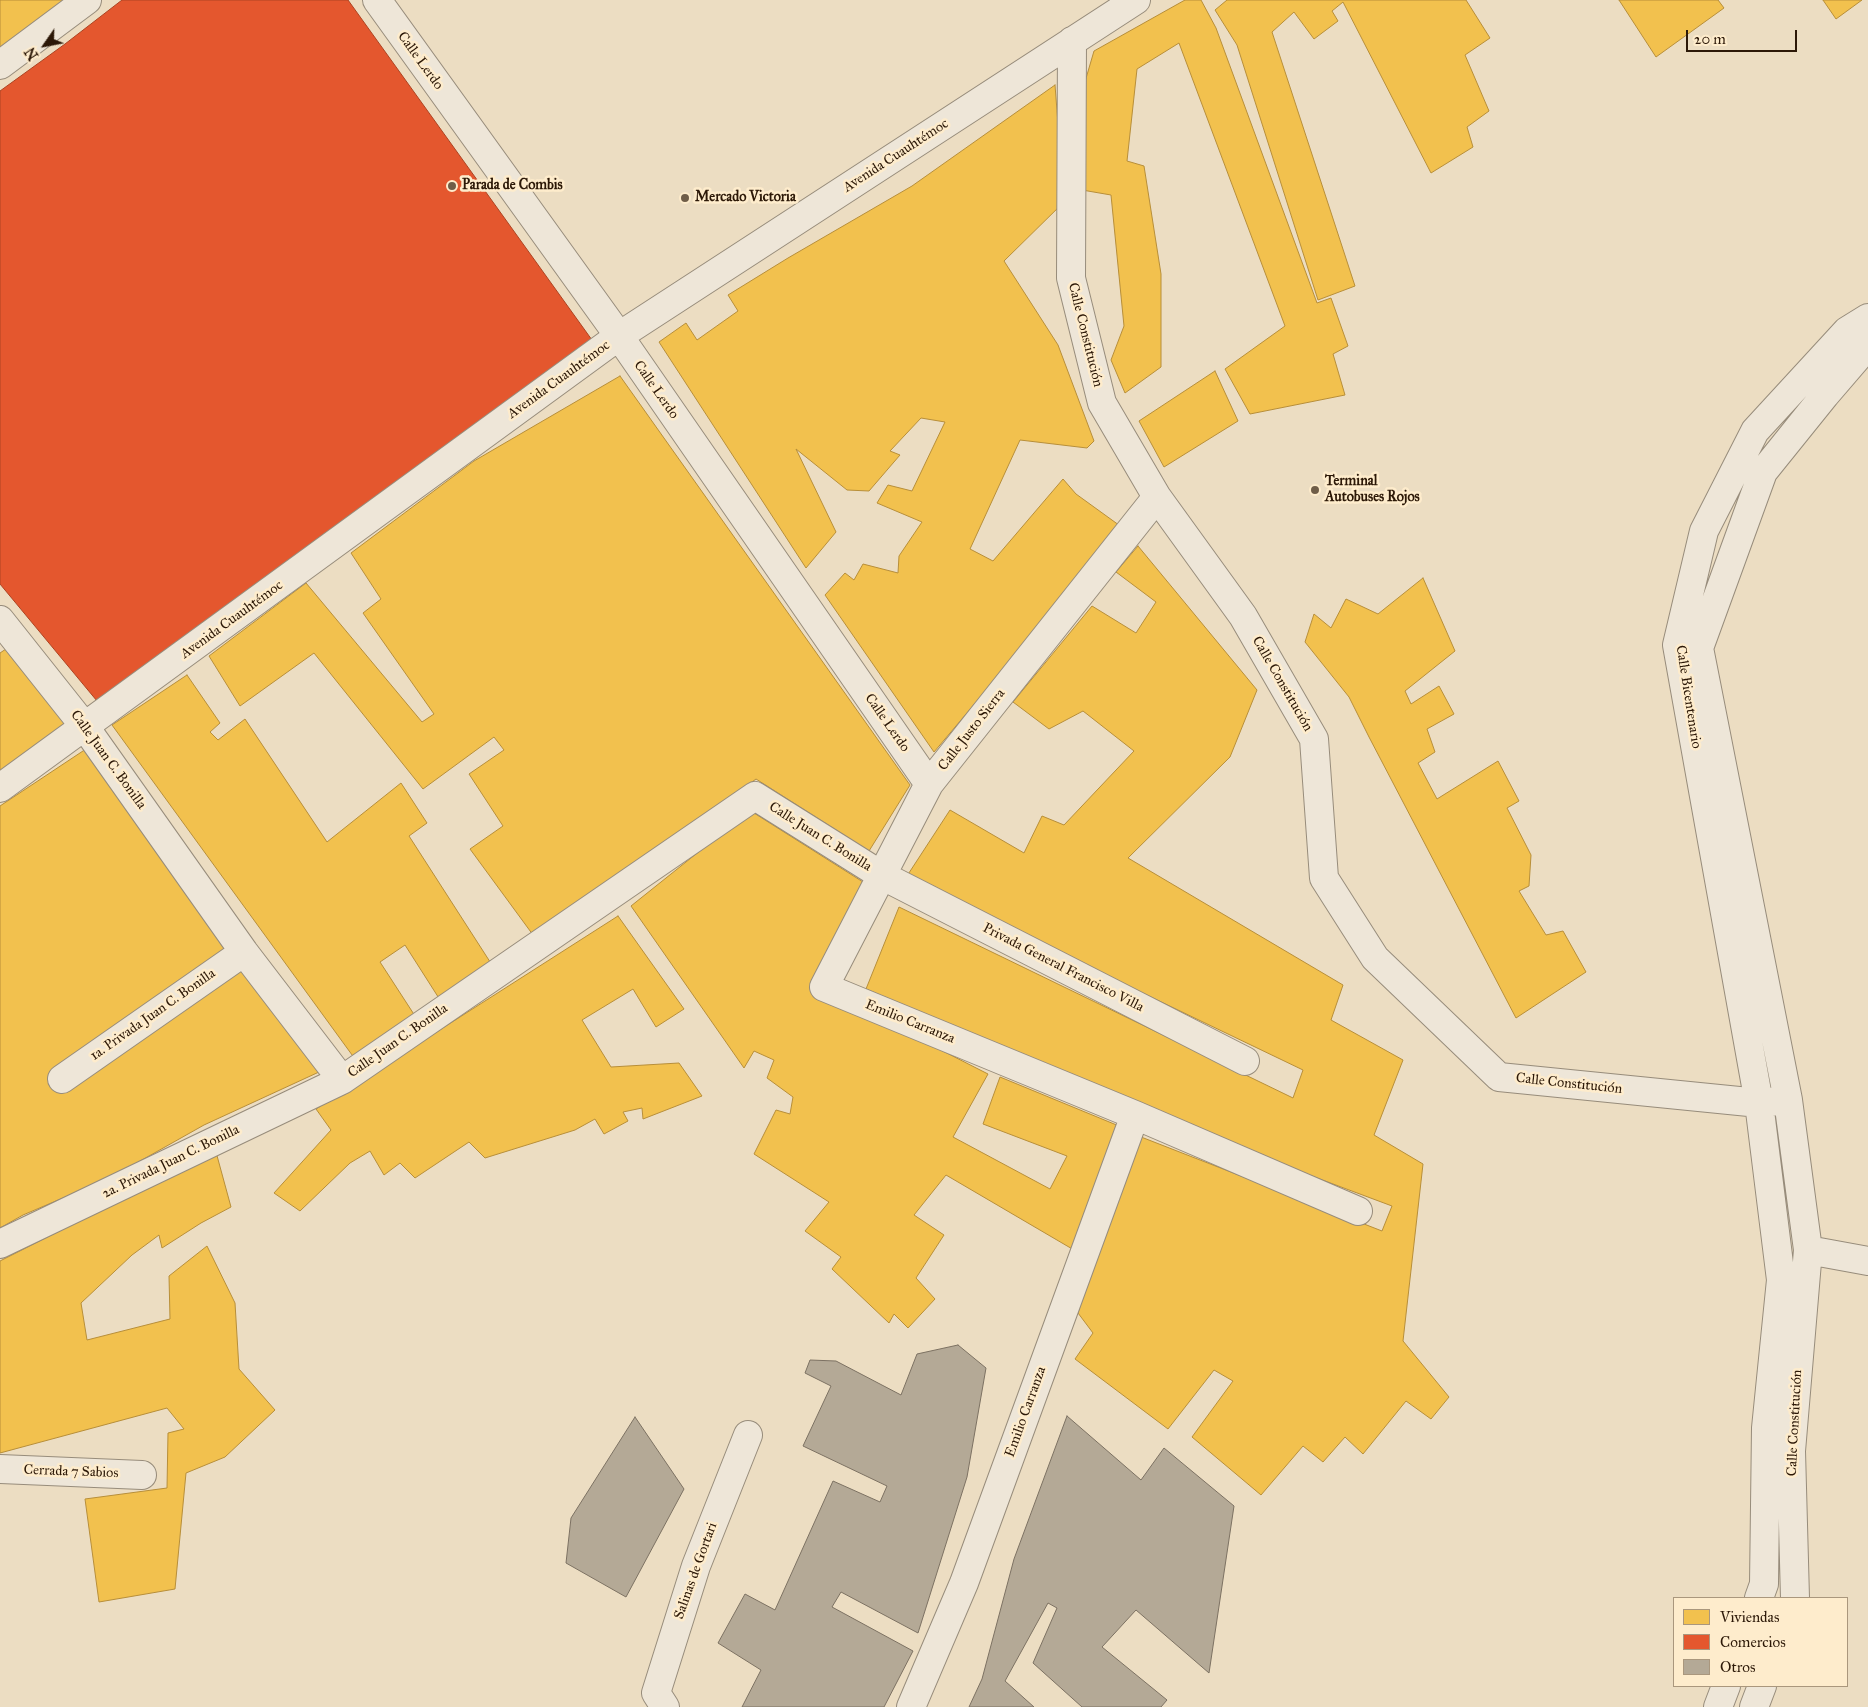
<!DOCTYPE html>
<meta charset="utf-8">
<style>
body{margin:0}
#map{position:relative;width:1868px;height:1707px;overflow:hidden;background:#ecddc2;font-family:"IM FELL Great Primer",serif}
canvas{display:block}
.legend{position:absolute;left:1673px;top:1597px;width:175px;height:90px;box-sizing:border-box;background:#feeccc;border:1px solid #aa977d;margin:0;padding:6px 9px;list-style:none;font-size:15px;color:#2c1807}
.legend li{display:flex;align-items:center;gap:10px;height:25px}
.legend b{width:25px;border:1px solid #aa977d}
.north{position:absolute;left:20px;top:20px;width:50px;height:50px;-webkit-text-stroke:4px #feeccc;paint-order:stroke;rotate:237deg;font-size:14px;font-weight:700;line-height:20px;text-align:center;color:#2c1807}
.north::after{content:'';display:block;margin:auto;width:18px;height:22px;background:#2c1807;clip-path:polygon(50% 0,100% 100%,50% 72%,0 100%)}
.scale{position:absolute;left:1686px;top:30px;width:111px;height:22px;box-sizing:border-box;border:2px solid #2c1807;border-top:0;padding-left:6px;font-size:15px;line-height:18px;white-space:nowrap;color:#2c1807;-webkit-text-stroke:4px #feeccc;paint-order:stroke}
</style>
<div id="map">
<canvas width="1868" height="1707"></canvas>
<ul class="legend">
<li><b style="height:14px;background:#f2c14e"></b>Viviendas</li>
<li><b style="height:14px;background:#e4572e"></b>Comercios</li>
<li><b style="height:14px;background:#b4a996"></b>Otros</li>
</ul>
<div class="north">N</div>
<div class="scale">20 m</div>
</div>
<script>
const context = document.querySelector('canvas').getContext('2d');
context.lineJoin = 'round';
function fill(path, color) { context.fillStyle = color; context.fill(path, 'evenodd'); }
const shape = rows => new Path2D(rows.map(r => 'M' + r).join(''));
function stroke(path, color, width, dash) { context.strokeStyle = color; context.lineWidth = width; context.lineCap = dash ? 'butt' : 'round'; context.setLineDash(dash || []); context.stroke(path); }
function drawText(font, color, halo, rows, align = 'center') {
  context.font = font + ' "IM FELL Great Primer",serif'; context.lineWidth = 5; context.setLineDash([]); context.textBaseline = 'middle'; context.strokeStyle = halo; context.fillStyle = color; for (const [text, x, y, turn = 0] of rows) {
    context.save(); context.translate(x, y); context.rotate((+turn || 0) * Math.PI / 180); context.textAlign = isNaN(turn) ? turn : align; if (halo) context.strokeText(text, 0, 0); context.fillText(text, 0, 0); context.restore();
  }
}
const homes = shape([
 [0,0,75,0,0,56,0,0],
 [1185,0,1201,0,1216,28,1317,303,1331,298,1348,346,1333,354,1345,395,1250,414,1225,369,1285,326,1179,43,1137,69,1127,161,1144,166,1161,274,1161,367,1125,393,1111,360,1124,326,1111,195,1082,190,1082,92,1094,51,1185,0],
 [1227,0,1466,0,1490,38,1465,55,1489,111,1467,127,1473,147,1431,173,1343,2,1332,11,1338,21,1314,39,1294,12,1272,32,1355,286,1318,300,1237,45,1215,10,1227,0],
 [1619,0,1718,0,1724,8,1656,57,1619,0],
 [1823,0,1862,0,1836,19,1823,0],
 [1055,85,1064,202,1004,261,1058,345,1094,441,1087,448,1020,440,970,549,993,561,1063,479,1076,494,1123,528,934,752,825,595,845,573,854,580,863,564,898,573,899,556,922,522,877,503,888,485,912,491,945,422,921,418,890,451,900,455,869,491,847,490,796,449,836,532,806,568,659,342,686,323,697,340,738,311,728,295,788,258,912,186,1055,85],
 [1215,371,1238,421,1164,467,1139,421,1215,371],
 [620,376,910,785,869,851,756,779,536,939,470,849,503,826,469,774,504,750,494,737,423,789,314,653,240,706,209,656,306,583,422,722,434,714,363,613,381,599,351,553,474,461,620,376],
 [1138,546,1257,690,1230,757,1128,858,1343,985,1331,1020,1403,1060,1374,1135,1423,1164,1403,1341,1449,1397,1431,1419,1406,1401,1363,1454,1345,1437,1323,1462,1303,1446,1261,1495,1192,1437,1233,1381,1214,1370,1168,1429,1075,1359,1093,1333,1078,1313,1102,1232,1136,1135,1382,1231,1392,1206,1234,1147,866,989,899,907,1293,1098,1303,1070,905,879,950,810,1024,853,1042,816,1064,825,1134,751,1083,711,1049,729,1013,702,1092,606,1136,633,1156,602,1116,572,1138,546],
 [1423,578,1455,651,1405,691,1411,704,1439,686,1454,714,1427,729,1435,752,1418,763,1437,799,1498,761,1519,801,1507,808,1531,855,1529,886,1519,891,1546,935,1563,931,1586,972,1516,1018,1369,737,1349,697,1305,642,1314,614,1331,628,1346,599,1378,614,1423,578],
 [6,649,72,725,0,772,0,653,6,649],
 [187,675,220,723,210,732,218,740,245,719,327,842,401,783,427,823,409,836,494,968,442,1003,405,945,380,962,417,1019,355,1059,112,725,187,675],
 [89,747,319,1072,204,1125,110,1178,23,1215,0,1228,0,806,89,747],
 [754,813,863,882,815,986,988,1074,953,1137,1050,1189,1067,1156,983,1124,1000,1077,1119,1126,1074,1250,946,1175,914,1215,944,1235,916,1278,935,1299,908,1328,894,1314,889,1323,832,1269,841,1257,805,1231,829,1202,754,1154,776,1110,790,1114,793,1097,767,1078,774,1060,754,1051,744,1068,631,906,716,838,754,813],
 [618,916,684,1009,656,1027,633,989,582,1020,611,1067,679,1063,702,1096,643,1119,642,1108,623,1112,628,1121,604,1134,595,1119,575,1130,485,1158,469,1142,415,1178,400,1163,384,1175,370,1151,350,1163,300,1211,274,1193,331,1130,316,1109,618,916],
 [216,1152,231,1207,201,1223,162,1248,159,1235,132,1255,81,1303,87,1340,170,1319,169,1276,207,1246,235,1303,239,1369,275,1410,225,1457,186,1473,175,1589,99,1602,85,1499,167,1488,168,1433,184,1429,167,1408,0,1453,0,1261,216,1152]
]);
const shops = shape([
 [122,0,348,0,597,347,102,707,0,584,0,91,65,44,122,0]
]);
const building = shape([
 [958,1345,986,1368,967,1477,918,1633,841,1592,832,1607,913,1651,884,1707,742,1707,761,1670,718,1643,745,1594,775,1610,833,1481,880,1502,887,1486,803,1446,831,1386,805,1373,810,1360,836,1361,901,1395,917,1354,958,1345],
 [1067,1416,1141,1480,1164,1448,1234,1506,1209,1673,1136,1610,1102,1647,1167,1700,1161,1707,1082,1707,1033,1663,1057,1608,1048,1603,1005,1681,1034,1707,969,1707,982,1679,1014,1559,1067,1416],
 [635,1417,684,1489,626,1597,566,1563,571,1518,635,1417]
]);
const minor = shape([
 [377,0,619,336,929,784],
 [1072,41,1071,278,1102,403,1157,497,1243,616,1314,739,1324,878,1375,958,1499,1077,1759,1103,1788,1100],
 [0,65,87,0],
 [1157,497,929,784,824,987,1135,1115,1358,1211],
 [0,620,85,727,244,952,342,1080],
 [0,788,619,336,1136,0],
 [62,1079,244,952],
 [0,1244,342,1080,755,796,881,875,1245,1061],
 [1808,1250,1868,1261],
 [0,1469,142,1475],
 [1759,1598,1764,1584,1766,1428,1781,1280,1759,1103,1677,645,1704,531,1755,431,1847,331,1868,318],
 [1795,1598,1791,1451,1808,1250,1788,1100,1699,648,1763,472,1825,395,1868,345],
 [665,1707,656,1693,696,1566,748,1435],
 [911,1707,964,1583,1135,1115],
 [1718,1707,1726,1686],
 [1754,1707,1762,1686]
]);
const markers = [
 [452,186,5,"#6f5d48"],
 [685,198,5,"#6f5d48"],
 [1315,490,5,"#6f5d48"]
];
const streetNames = [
 ["Calle Lerdo",420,61,54],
 ["Avenida Cuauhtémoc",896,156,-33],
 ["Calle Constitución",1085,335,76],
 ["Avenida Cuauhtémoc",559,380,-36],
 ["Calle Lerdo",656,390,55],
 ["Avenida Cuauhtémoc",232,620,-36],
 ["Calle Constitución",1282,684,60],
 ["Calle Bicentenario",1688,697,81],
 ["Calle Lerdo",887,723,55],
 ["Calle Justo Sierra",972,730,-52],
 ["Calle Juan C. Bonilla",108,760,54],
 ["Calle Juan C. Bonilla",820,837,32],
 ["Privada General Francisco Villa",1063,968,27],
 ["1a. Privada Juan C. Bonilla",153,1015,-35],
 ["Emilio Carranza",910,1022,22],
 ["Calle Juan C. Bonilla",398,1041,-35],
 ["Calle Constitución",1569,1084,6],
 ["2a. Privada Juan C. Bonilla",171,1162,-26],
 ["Emilio Carranza",1026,1412,-70],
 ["Calle Constitución",1795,1423,-87],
 ["Cerrada 7 Sabios",71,1472,2],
 ["Salinas de Gortari",696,1571,-70]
];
const poiNames = [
 ["Parada de Combis",462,186],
 ["Mercado Victoria",695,198],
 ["Terminal",1325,482],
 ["Autobuses Rojos",1325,498]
];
fill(homes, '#f2c14e');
stroke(homes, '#b78e39', 1);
fill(shops, '#e4572e');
stroke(shops, '#ad4422', 1);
fill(building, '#b4a996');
stroke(building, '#7c7162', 1);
stroke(minor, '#978c7b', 30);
stroke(minor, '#eee6d8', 28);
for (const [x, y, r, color] of markers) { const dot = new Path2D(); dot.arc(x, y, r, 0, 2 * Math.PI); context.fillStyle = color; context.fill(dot); stroke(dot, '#feeccc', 2); }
drawText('14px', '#2c1807', '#feeccc', streetNames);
drawText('bold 14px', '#2c1807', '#feeccc', poiNames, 'left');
</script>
